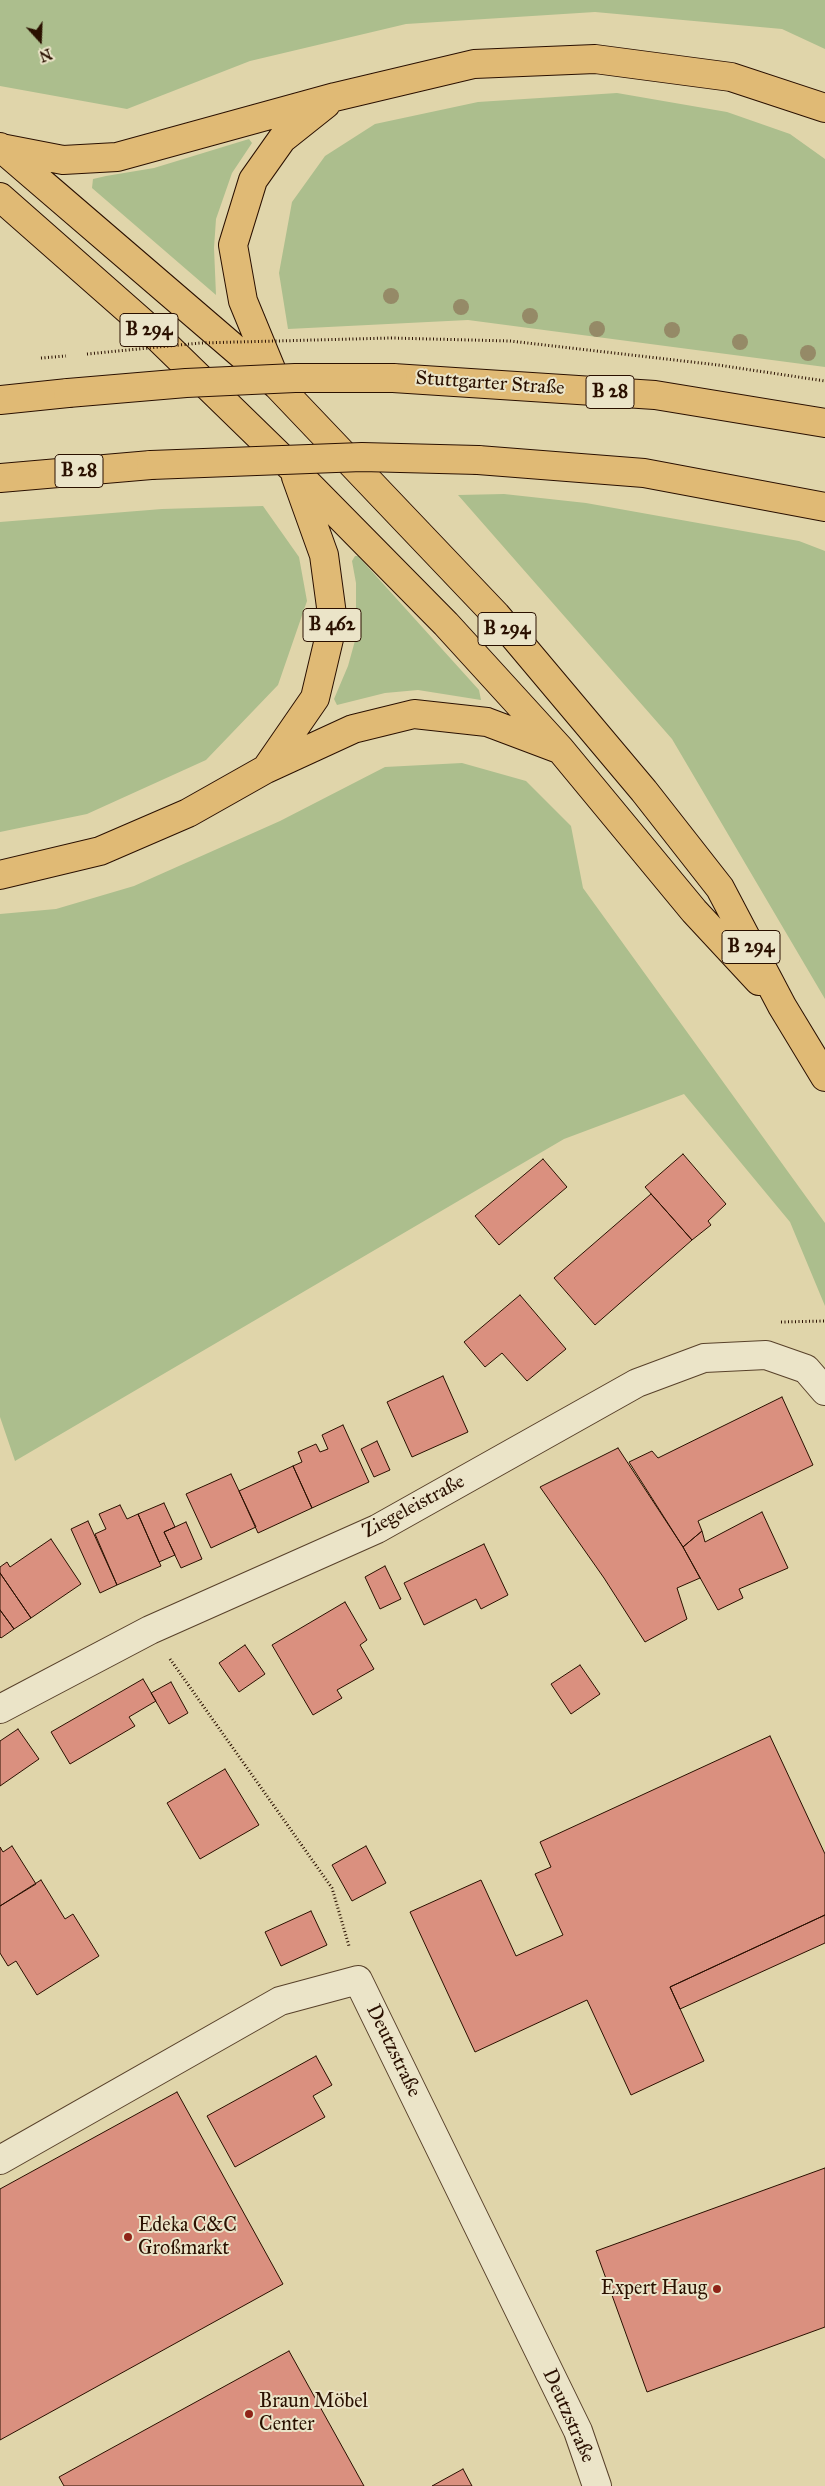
<!DOCTYPE html>
<meta charset="utf-8">
<style>
body{margin:0}
#map{position:relative;width:825px;height:2486px;overflow:hidden;background:#e0d5aa;font-family:"IM FELL Great Primer",serif}
canvas{display:block}
.north{position:absolute;left:15px;top:15px;width:50px;height:50px;-webkit-text-stroke:4px #ebe4c8;paint-order:stroke;rotate:160deg;font-size:14px;font-weight:700;line-height:20px;text-align:center;color:#2a1000}
.north::after{content:'';display:block;margin:auto;width:18px;height:22px;background:#2a1000;clip-path:polygon(50% 0,100% 100%,50% 72%,0 100%)}
</style>
<div id="map">
<canvas width="825" height="2486"></canvas>
<div class="north">N</div>
</div>
<script>
const context = document.querySelector('canvas').getContext('2d');
context.lineJoin = 'round';
function fill(path, color) { context.fillStyle = color; context.fill(path, 'evenodd'); }
const shape = rows => new Path2D(rows.map(r => 'M' + r).join(''));
function stroke(path, color, width, dash) { context.strokeStyle = color; context.lineWidth = width; context.lineCap = dash ? 'butt' : 'round'; context.setLineDash(dash || []); context.stroke(path); }
function drawText(font, color, halo, rows, align = 'center') {
  context.font = font + ' "IM FELL Great Primer",serif'; context.lineWidth = 4; context.setLineDash([]); context.textBaseline = 'middle'; context.strokeStyle = halo; context.fillStyle = color; for (const [text, x, y, turn = 0] of rows) {
    context.save(); context.translate(x, y); context.rotate((+turn || 0) * Math.PI / 180); context.textAlign = isNaN(turn) ? turn : align; if (halo) context.strokeText(text, 0, 0); context.fillText(text, 0, 0); context.restore();
  }
}
const green = shape([
 [0,0,825,0,825,49,782,29,595,12,406,24,250,61,127,109,0,86],
 [617,93,727,112,790,134,825,159,825,367,468,320,288,329,279,273,292,202,325,156,375,124,478,102],
 [249,139,252,143,232,173,216,219,214,248,216,295,92,188,93,179,106,176,154,168],
 [504,494,586,503,799,541,825,551,825,999,672,739,458,495],
 [263,506,299,557,307,601,278,685,206,760,87,814,0,832,0,522,162,509],
 [355,556,358,556,479,690,481,700,418,690,385,693,337,705,334,699,348,666,356,637,356,583,352,561],
 [462,763,526,781,571,826,583,888,825,1223,825,1306,790,1222,684,1094,564,1139,15,1461,0,1417,0,914,56,909,134,886,280,821,385,767]
]);
const building = shape([
 [683,1154,726,1204,708,1221,711,1225,692,1240,645,1187,683,1154],
 [543,1159,567,1187,499,1245,475,1216,543,1159],
 [651,1194,692,1240,595,1325,554,1278,651,1194],
 [520,1295,566,1349,527,1381,502,1353,485,1367,464,1342,520,1295],
 [443,1376,468,1432,412,1457,387,1402,443,1376],
 [782,1397,813,1465,698,1521,702,1531,683,1547,629,1462,652,1451,658,1458,782,1397],
 [343,1425,369,1482,312,1508,293,1466,302,1462,298,1452,316,1444,320,1452,328,1449,322,1435,343,1425],
 [377,1441,390,1470,374,1477,361,1449,377,1441],
 [618,1448,683,1547,700,1578,677,1588,687,1619,645,1642,604,1578,540,1487,618,1448],
 [293,1466,312,1508,258,1533,239,1491,293,1466],
 [231,1474,256,1527,211,1548,186,1494,231,1474],
 [164,1503,175,1527,164,1532,175,1555,159,1562,138,1514,164,1503],
 [120,1505,127,1519,138,1514,161,1566,117,1585,95,1534,106,1529,99,1514,120,1505],
 [762,1512,788,1568,739,1589,743,1598,718,1610,683,1547,702,1531,705,1542,762,1512],
 [88,1521,117,1585,100,1593,71,1529,88,1521],
 [186,1522,202,1559,181,1568,164,1532,186,1522],
 [51,1539,81,1584,31,1618,0,1573,0,1567,7,1562,10,1567,51,1539],
 [484,1544,508,1595,481,1609,476,1599,424,1625,404,1583,484,1544],
 [385,1566,401,1599,380,1609,365,1577,385,1566],
 [0,1573,31,1618,14,1629,0,1610,0,1573],
 [345,1602,367,1640,360,1645,374,1669,337,1690,342,1698,313,1715,272,1645,345,1602],
 [0,1610,14,1629,1,1638,0,1637,0,1610],
 [245,1645,265,1674,239,1692,219,1663,245,1645],
 [580,1665,600,1694,571,1714,551,1684,580,1665],
 [143,1679,156,1701,129,1717,135,1726,70,1764,51,1732,143,1679],
 [171,1682,188,1713,169,1724,151,1693,171,1682],
 [18,1729,39,1759,0,1786,0,1741,18,1729],
 [770,1736,825,1854,825,1915,670,1987,704,2061,631,2095,587,2000,475,2052,410,1912,481,1880,516,1956,563,1935,535,1874,551,1867,540,1842,770,1736],
 [225,1769,259,1825,200,1859,167,1803,225,1769],
 [12,1846,36,1884,0,1906,0,1847,3,1852,12,1846],
 [366,1846,386,1883,352,1901,332,1865,366,1846],
 [41,1880,65,1919,73,1914,99,1956,37,1995,16,1961,8,1966,0,1953,0,1906,41,1880],
 [311,1911,327,1945,281,1966,265,1932,311,1911],
 [825,1915,825,1943,680,2009,670,1987,825,1915],
 [316,2056,332,2085,313,2096,325,2117,235,2167,207,2116,316,2056],
 [177,2092,283,2284,0,2440,0,2189,177,2092],
 [825,2168,825,2327,647,2392,596,2251,825,2168],
 [289,2351,364,2486,64,2486,59,2477,289,2351],
 [463,2469,472,2486,432,2486,463,2469]
]);
const path = shape([
 [391,338,510,341,718,365,825,381],
 [781,1322,825,1321],
 [170,1659,332,1888,349,1946]
]);
const minor = shape([
 [0,1709,150,1630,377,1529,637,1383,704,1358,766,1355,806,1369,825,1391],
 [0,2160,280,2001,358,1980,578,2431,597,2486]
]);
const major = shape([
 [0,147,277,385,496,615,644,791,720,888,782,1006,825,1077],
 [1,148,63,160,117,157,335,97,474,64,595,59,731,77,825,108],
 [0,197,143,323,293,469,446,624,560,749,694,911,759,981],
 [393,378,655,395,825,423],
 [276,381,243,301,233,245,253,180,282,139,326,104],
 [0,400,68,393],
 [478,460,644,473,825,507],
 [0,478,151,465],
 [266,769,315,698,333,622,324,555,296,477],
 [0,875,100,851,188,813,266,769,353,729,414,714,487,722,556,748]
]);
const pathBridge = shape([
 [87,354,200,343,391,338],
 [41,358,66,356]
]);
const majorBridge = shape([
 [68,393,186,383,295,378,393,378],
 [151,465,362,457,478,460]
]);
const trees = [
 [391,296],
 [461,307],
 [530,316],
 [597,329],
 [672,330],
 [740,342],
 [808,353]
];
const markers = [
 [128,2237,5,"#8f2418"],
 [717,2289,5,"#8f2418"],
 [249,2414,5,"#8f2418"]
];
const shields = [
 [149,330,58],
 [610,392,48],
 [79,471,48],
 [332,625,58],
 [507,629,58],
 [751,947,58]
];
const shieldNames = [
 ["B 294",149,330],
 ["B 28",610,392],
 ["B 28",79,471],
 ["B 462",332,625],
 ["B 294",507,629],
 ["B 294",751,947]
];
const streetNames = [
 ["Stuttgarter Straße",490,384,4],
 ["Ziegeleistraße",414,1507,-28],
 ["Deutzstraße",393,2051,64],
 ["Deutzstraße",568,2416,66]
];
const poiNames = [
 ["Edeka C&C",138,2226],
 ["Großmarkt",138,2249],
 ["Expert Haug",707,2289,"right"],
 ["Braun Möbel",259,2402],
 ["Center",259,2425]
];
fill(green, '#acbe8d');
fill(building, '#da907f');
stroke(building, '#2a1000', 1);
stroke(minor, '#58412a', 30);
stroke(major, '#2a1000', 30);
stroke(path, '#2a1000', 3, [1, 2.5]);
stroke(minor, '#ebe4c8', 28);
stroke(major, '#e0ba75', 28);
stroke(majorBridge, '#2a1000', 30, []);
stroke(pathBridge, '#2a1000', 3, [1, 2.5]);
stroke(majorBridge, '#e0ba75', 28);
context.fillStyle = '#958a67';
for (const [x, y] of trees) { context.beginPath(); context.arc(x, y, 8, 0, 2 * Math.PI); context.fill(); }
for (const [x, y, r, color] of markers) { const dot = new Path2D(); dot.arc(x, y, r, 0, 2 * Math.PI); context.fillStyle = color; context.fill(dot); stroke(dot, '#ebe4c8', 2); }
for (const [x, y, w] of shields) { const box = new Path2D(); box.roundRect(x - w / 2, y - 16.5, w, 33, 4); context.fillStyle = '#ebe4c8'; context.fill(box); stroke(box, '#2a1000', 1); }
drawText('bold 19px', '#2a1000', null, shieldNames);
drawText('20px', '#2a1000', '#ebe4c8', streetNames);
drawText('20px', '#2a1000', '#ebe4c8', poiNames, 'left');
</script>
